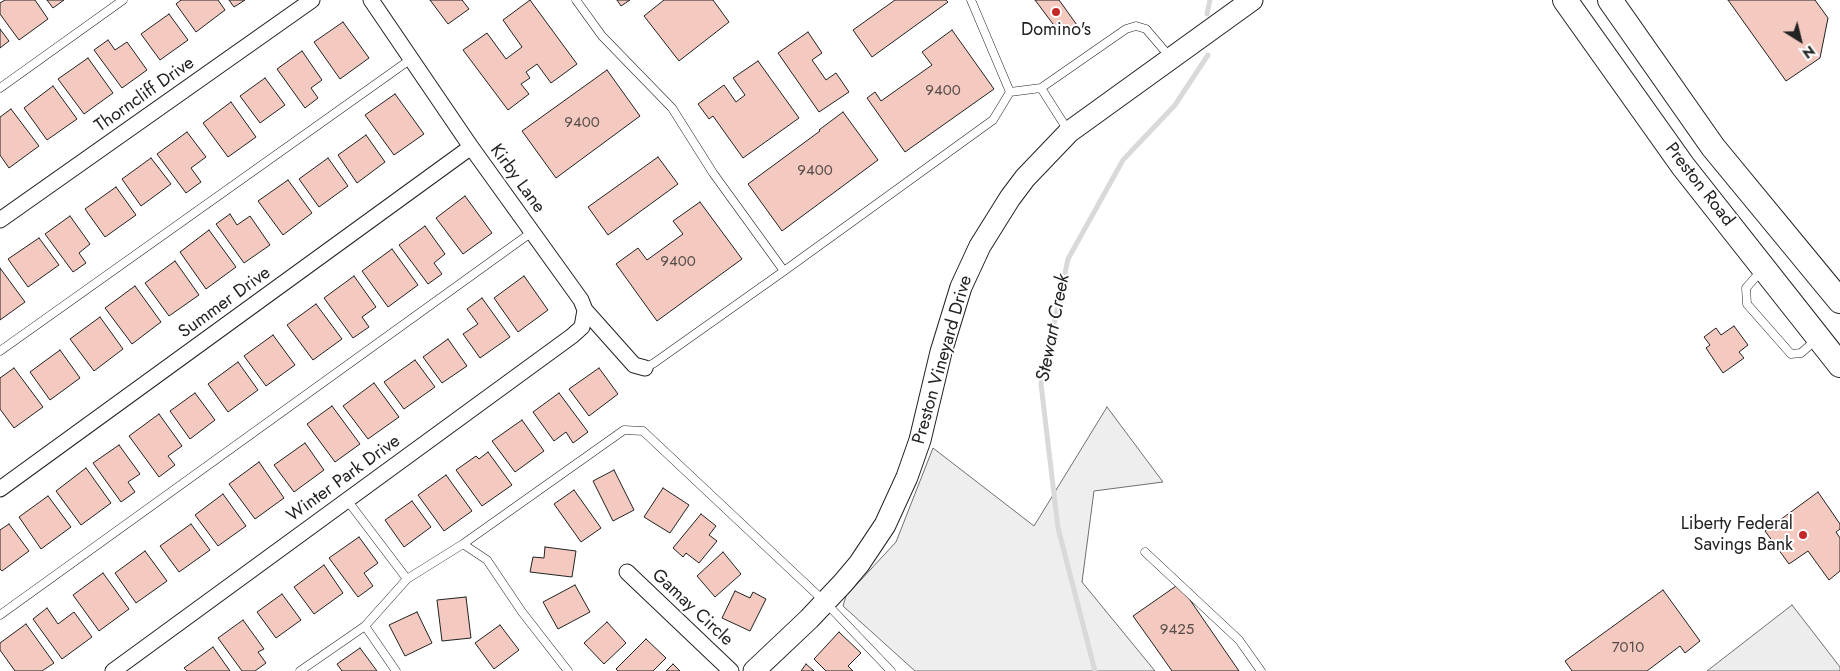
<!DOCTYPE html>
<style>
body{margin:0}
#map{position:relative;width:1840px;height:671px;overflow:hidden;background:#fff;font-family:Jost,sans-serif}
canvas{display:block}
.north{position:absolute;left:1775px;top:15px;width:50px;height:50px;-webkit-text-stroke:4px #fff;paint-order:stroke;rotate:144deg;font-size:14px;font-weight:700;line-height:20px;text-align:center;color:#222}
.north::after{content:'';display:block;margin:auto;width:18px;height:22px;background:#222;clip-path:polygon(50% 0,100% 100%,50% 72%,0 100%)}
</style>
<div id="map">
<canvas width="1840" height="671"></canvas>
<div class="north">N</div>
</div>
<script>
const context = document.querySelector('canvas').getContext('2d');
context.lineJoin = 'round';
function fill(path, color) { context.fillStyle = color; context.fill(path, 'evenodd'); }
const shape = rows => new Path2D(rows.map(r => 'M' + r).join(''));
function stroke(path, color, width, dash) { context.strokeStyle = color; context.lineWidth = width; context.lineCap = dash ? 'butt' : 'round'; context.setLineDash(dash || []); context.stroke(path); }
function drawText(font, color, halo, rows, align = 'center') {
  context.font = font + ' Jost,sans-serif'; context.lineWidth = 4; context.setLineDash([]); context.textBaseline = 'middle'; context.strokeStyle = halo; context.fillStyle = color; for (const [text, x, y, turn = 0] of rows) {
    context.save(); context.translate(x, y); context.rotate((+turn || 0) * Math.PI / 180); context.textAlign = isNaN(turn) ? turn : align; if (halo) context.strokeText(text, 0, 0); context.fillText(text, 0, 0); context.restore();
  }
}
const green = shape([
 [1107,407,1163,482,1094,491,1082,582,1155,671,915,671,843,606,846,596,896,542,933,448,1034,526,1107,407]
]);
const parking = shape([
 [1792,605,1840,667,1840,671,1707,671,1792,605]
]);
const stream = shape([
 [1207,14,1210,0],
 [1095,671,1058,528,1041,384,1068,259,1123,160,1175,105,1208,55]
]);
const building = shape([
 [5,0,35,0,48,19,19,40,0,14,0,3,5,0],
 [47,0,64,0,53,8,47,0],
 [181,0,218,0,225,10,196,32,176,4,181,0],
 [229,0,245,0,234,7,229,0],
 [430,0,462,0,469,9,448,24,430,0],
 [530,0,577,64,551,83,537,64,526,72,530,78,521,84,529,94,508,110,463,50,487,33,506,59,522,47,503,20,530,0],
 [617,0,630,0,621,6,617,0],
 [664,0,713,0,729,22,679,61,644,16,664,0],
 [895,0,946,0,948,2,872,57,853,30,895,0],
 [1035,0,1059,0,1077,25,1062,36,1035,0],
 [1728,0,1815,0,1828,18,1820,58,1786,81,1728,0],
 [169,14,188,40,160,60,141,34,169,14],
 [343,22,369,58,340,79,314,42,343,22],
 [0,29,9,41,0,48,0,29],
 [952,30,994,89,905,152,867,98,875,92,881,101,932,65,922,52,952,30],
 [808,32,822,53,812,60,826,80,836,73,849,92,819,112,778,53,808,32],
 [108,40,115,50,127,42,147,70,122,88,94,50,108,40],
 [302,51,322,80,311,88,318,98,305,108,277,69,302,51],
 [88,58,113,93,84,114,58,79,88,58],
 [758,61,799,118,743,158,713,116,709,119,698,104,724,85,736,102,745,95,733,78,758,61],
 [607,70,640,116,556,178,522,131,607,70],
 [265,78,285,105,260,123,240,96,265,78],
 [53,86,77,119,47,140,24,108,53,86],
 [395,94,424,134,394,155,365,115,395,94],
 [231,102,256,137,228,157,203,123,231,102],
 [11,109,39,146,9,168,0,155,0,117,11,109],
 [843,112,878,160,782,231,748,184,820,131,819,130,843,112],
 [187,132,206,157,191,168,201,182,186,193,157,154,187,132],
 [366,135,385,162,357,183,338,155,366,135],
 [658,157,678,184,608,235,588,207,658,157],
 [151,158,171,184,141,206,122,179,151,158],
 [328,158,348,186,319,207,299,179,328,158],
 [288,180,312,213,283,235,258,201,288,180],
 [116,187,136,215,105,237,85,209,116,187],
 [465,196,492,233,463,254,436,218,465,196],
 [700,202,742,259,657,321,616,264,638,248,647,260,683,234,673,221,700,202],
 [230,214,237,225,250,216,270,245,244,263,216,224,230,214],
 [70,216,90,244,79,253,86,263,73,272,45,234,70,216],
 [425,226,445,254,434,263,442,274,428,284,399,245,425,226],
 [209,230,236,267,206,289,180,252,209,230],
 [39,238,59,265,28,287,8,259,39,238],
 [392,249,418,285,388,307,362,271,392,249],
 [175,261,199,295,169,316,145,283,175,261],
 [0,268,25,302,0,320,0,268],
 [354,276,376,307,362,317,369,327,353,338,324,298,354,276],
 [524,276,548,310,518,332,494,298,524,276],
 [135,286,161,322,132,344,105,308,135,286],
 [482,298,510,337,480,358,463,334,478,324,467,309,482,298],
 [316,304,342,339,313,360,287,325,316,304],
 [100,317,123,349,94,371,70,339,100,317],
 [1734,326,1748,345,1739,352,1744,358,1723,373,1706,348,1710,345,1704,337,1716,328,1721,335,1734,326],
 [273,335,295,365,266,386,244,356,273,335],
 [448,339,467,366,442,383,423,357,448,339],
 [60,350,80,378,50,400,30,372,60,350],
 [415,360,435,387,404,409,384,382,415,360],
 [238,362,258,390,228,412,208,384,238,362],
 [14,368,43,407,14,428,0,409,0,378,14,368],
 [599,368,618,394,589,416,569,389,599,368],
 [374,383,399,417,368,439,343,406,374,383],
 [195,393,215,420,190,439,170,411,195,393],
 [559,393,588,432,573,443,566,432,554,441,533,412,559,393],
 [332,406,360,444,335,462,307,424,332,406],
 [159,414,182,446,168,456,175,465,159,477,129,436,159,414],
 [522,420,544,451,515,472,492,441,522,420],
 [305,443,324,470,294,492,274,465,305,443],
 [119,445,140,474,128,482,135,492,121,502,93,463,119,445],
 [488,452,512,485,482,506,456,470,476,456,479,459,488,452],
 [259,462,284,498,255,519,229,484,259,462],
 [86,468,111,503,81,525,56,491,86,468],
 [614,470,634,510,613,521,593,481,614,470],
 [446,475,472,511,444,531,418,495,446,475],
 [663,488,689,505,670,533,644,517,663,488],
 [574,490,601,528,581,542,554,504,574,490],
 [1818,492,1840,524,1840,529,1836,532,1840,538,1840,571,1829,580,1808,551,1789,564,1765,531,1818,492],
 [223,494,246,526,218,546,195,515,223,494],
 [48,496,71,527,41,549,19,517,48,496],
 [412,501,431,527,404,547,385,520,412,501],
 [701,514,716,526,709,535,717,541,699,563,686,553,683,557,673,548,701,514],
 [9,524,29,551,2,571,0,569,0,530,9,524],
 [191,524,210,550,179,572,160,546,191,524],
 [359,537,378,563,364,573,373,586,358,597,329,558,359,537],
 [545,547,576,551,572,577,530,572,533,557,544,558,545,547],
 [145,551,167,581,136,603,115,573,145,551],
 [723,552,741,574,715,597,697,576,723,552],
 [324,565,343,593,314,614,294,587,324,565],
 [103,573,129,609,99,631,73,595,103,573],
 [1179,584,1239,671,1172,671,1153,644,1133,616,1179,584],
 [575,585,590,612,558,629,543,602,575,585],
 [1663,590,1700,641,1685,653,1680,646,1647,671,1572,671,1565,661,1663,590],
 [735,591,750,598,753,592,766,599,750,631,722,618,735,591],
 [282,594,301,620,276,638,257,612,282,594],
 [466,597,471,638,442,641,437,600,466,597],
 [47,608,58,624,74,612,92,637,62,659,33,619,47,608],
 [417,612,432,643,405,656,389,625,417,612],
 [243,620,264,649,258,652,266,663,255,671,242,671,218,638,243,620],
 [607,622,626,643,604,664,584,643,607,622],
 [26,624,54,663,42,671,15,671,0,650,0,643,26,624],
 [500,625,519,650,494,669,475,643,500,625],
 [839,632,861,653,848,666,853,671,826,671,814,659,839,632],
 [646,639,666,658,653,671,618,671,616,669,646,639],
 [213,647,230,671,187,671,184,668,213,647],
 [360,648,377,671,342,671,337,664,360,648],
 [673,664,680,671,666,671,673,664],
 [806,664,814,671,801,671,806,664]
]);
const lane = shape([
 [576,0,602,36,672,108,713,173,784,271],
 [971,0,1010,92],
 [0,88,123,0],
 [1041,88,1069,132],
 [1761,271,1746,288,1747,304,1791,354,1801,353,1817,339],
 [0,351,411,59],
 [645,368,654,363,784,271,993,120,1010,92,1041,88,1126,29,1136,26,1146,29,1170,57],
 [347,500,407,579,463,544,487,560,522,612,568,671],
 [463,544,624,430,643,431,825,602,891,671],
 [1145,552,1239,640,1261,671],
 [0,615,532,232],
 [300,671,365,626],
 [396,671,365,626,407,579]
]);
const street = shape([
 [371,0,471,147,581,300,585,310,634,365,645,368],
 [0,220,312,0],
 [0,489,471,147],
 [627,572,731,671],
 [113,671,572,336,582,327,585,310]
]);
const secondary = shape([
 [754,671,809,619,843,583,859,564,885,525,907,477,920,440,941,352,961,287,980,246,1010,198,1025,178,1069,132,1252,0]
]);
const primary = shape([
 [1565,0,1683,166,1840,365],
 [1610,0,1713,147,1840,301]
]);
const markers = [
 [1056,12,5,"#c62828"],
 [1803,535,5,"#c62828"]
];
const numberNames = [
 ["9400",943,91],
 ["9400",582,123],
 ["9400",815,171],
 ["9400",678,262],
 ["9425",1177,630],
 ["7010",1628,648]
];
const poiNames = [
 ["Domino's",1056,31],
 ["Liberty Federal",1793,525,"right"],
 ["Savings Bank",1793,546,"right"]
];
const streetNames = [
 ["Thorncliff Drive",145,95,-35],
 ["Kirby Lane",517,179,54],
 ["Preston Road",1699,185,52],
 ["Summer Drive",225,303,-36],
 ["Preston Vineyard Drive",943,360,-74],
 ["Winter Park Drive",344,479,-36],
 ["Gamay Circle",692,608,43]
];
const waterNames = [
 ["Stewart Creek",1054,328,-79]
];
fill(green, '#eee');
stroke(green, '#6f6f6f', 1);
fill(parking, '#ededed');
stroke(parking, '#6f6f6f', 1);
stroke(stream, '#d9d9d9', 5);
fill(building, '#f3c9c0');
stroke(building, '#222', 1);
stroke(lane, '#222', 9);
stroke(street, '#222', 17);
stroke(secondary, '#222', 23);
stroke(primary, '#222', 26);
stroke(lane, '#fff', 8);
stroke(street, '#fff', 15);
stroke(secondary, '#fff', 21);
stroke(primary, '#fff', 24);
for (const [x, y, r, color] of markers) { const dot = new Path2D(); dot.arc(x, y, r, 0, 2 * Math.PI); context.fillStyle = color; context.fill(dot); stroke(dot, '#fff', 2); }
drawText('15px', '#564c4a', null, numberNames);
drawText('18px', '#222', '#fff', poiNames);
drawText('18px', '#222', '#fff', streetNames);
drawText('italic 19px', '#222', '#fff', waterNames);
</script>
